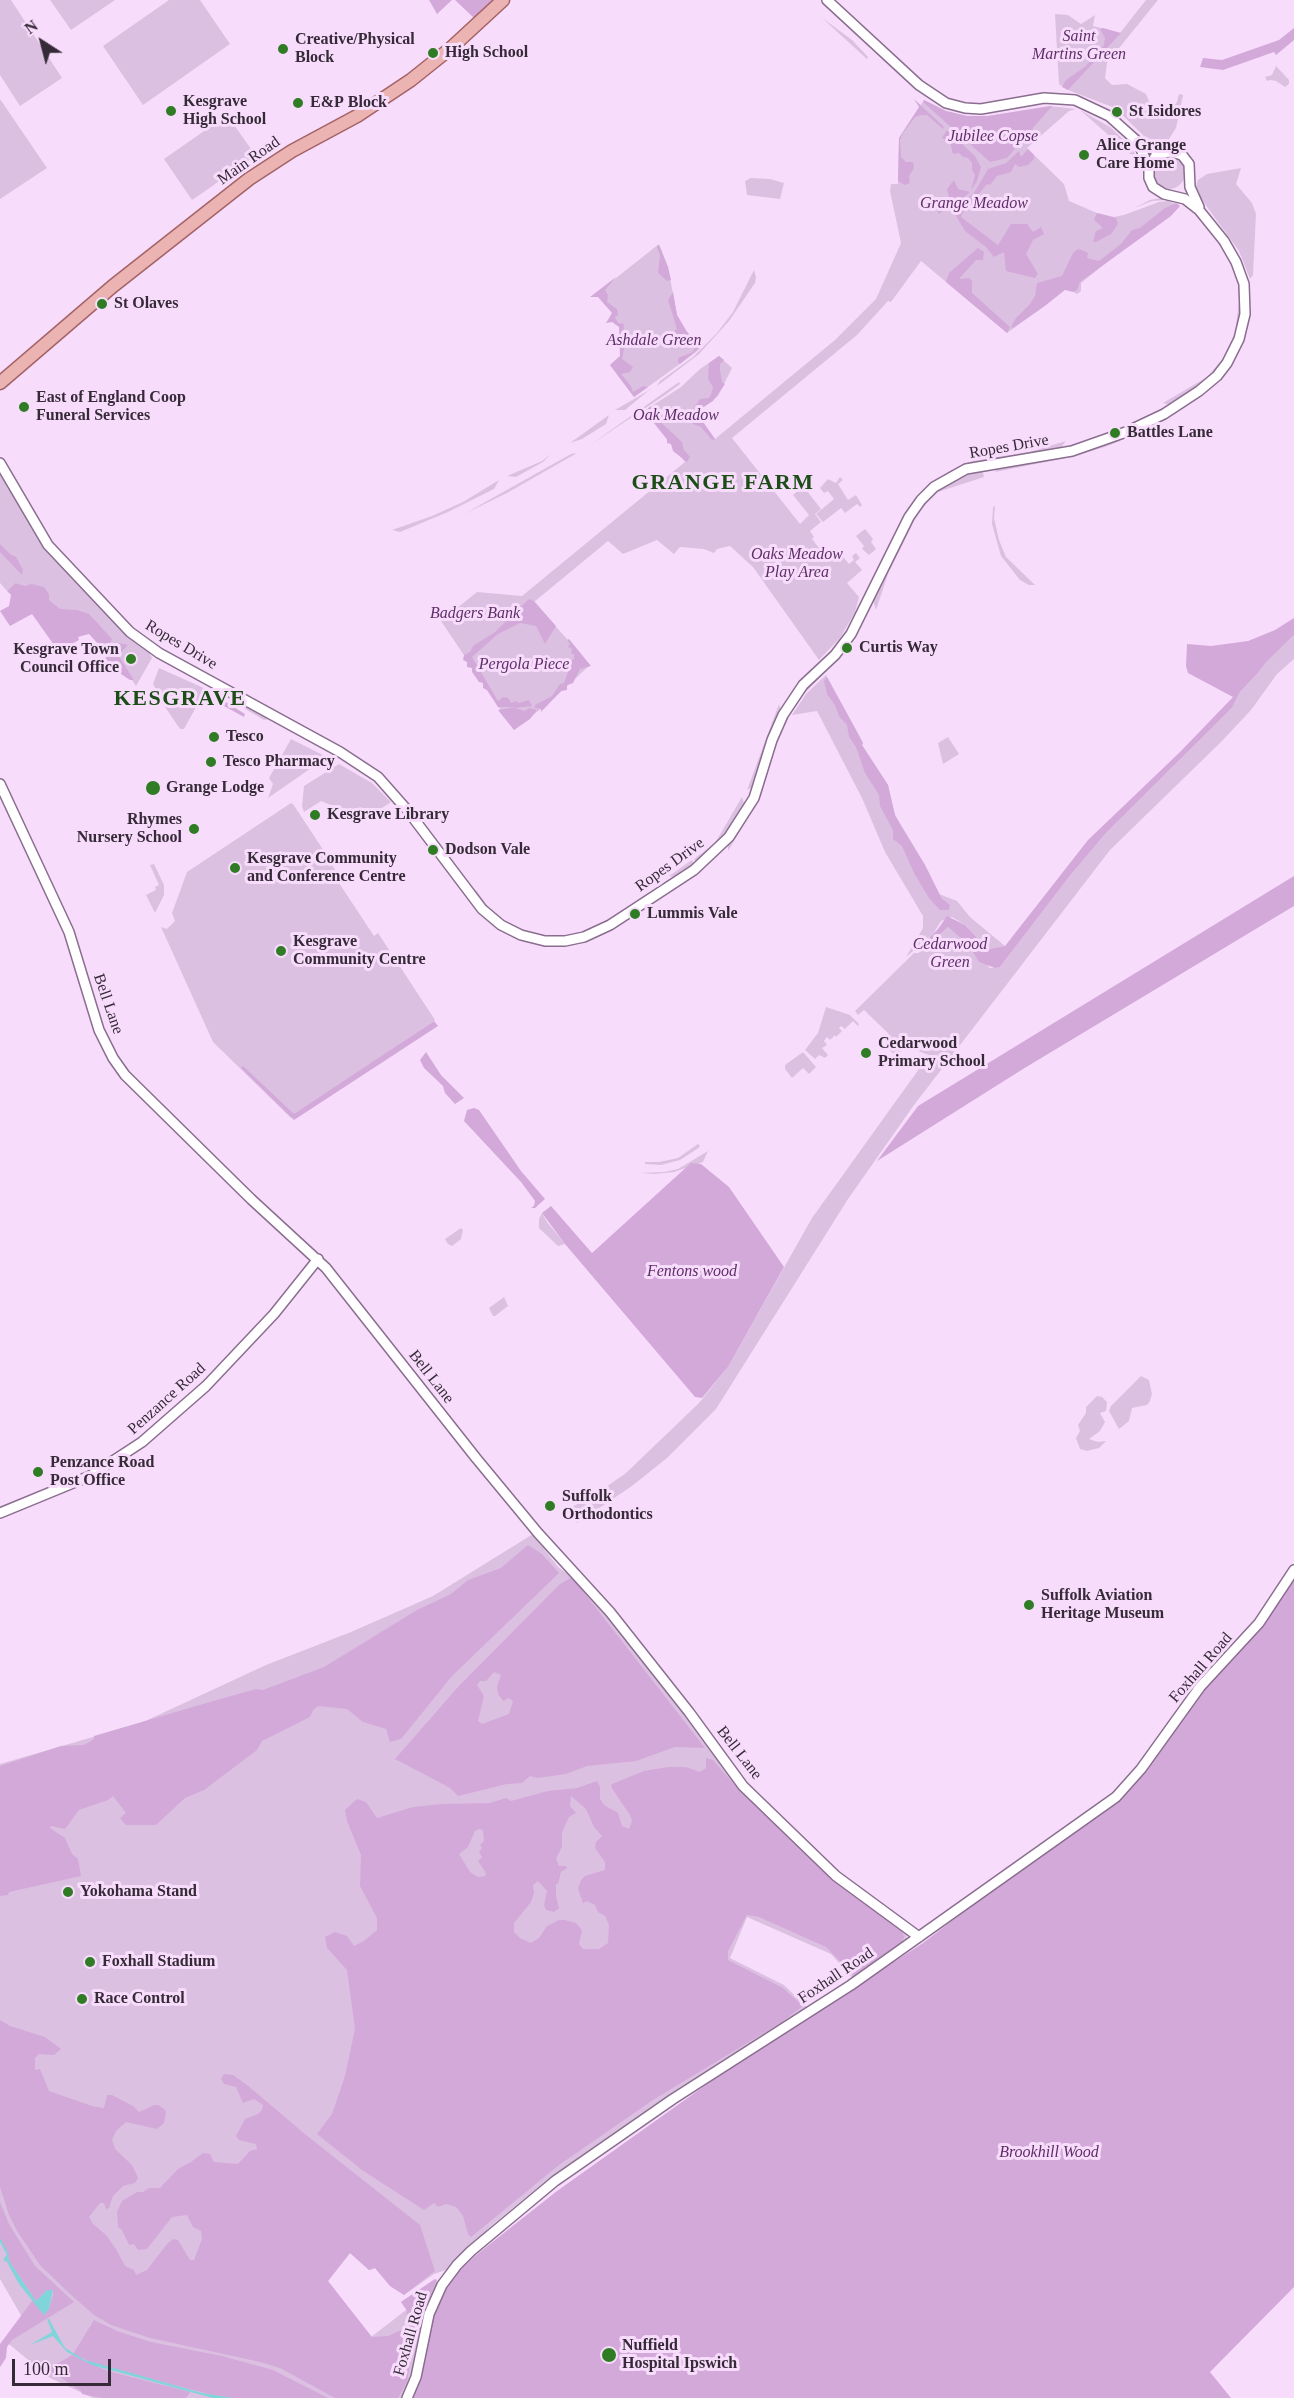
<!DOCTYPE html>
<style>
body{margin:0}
#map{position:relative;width:1294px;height:2398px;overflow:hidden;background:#f7ddfb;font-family:"Times New Roman",serif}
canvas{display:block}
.north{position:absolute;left:12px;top:12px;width:60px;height:60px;-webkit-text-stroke:4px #f7ddfb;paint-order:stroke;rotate:324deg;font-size:16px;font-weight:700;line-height:24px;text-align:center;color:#362a38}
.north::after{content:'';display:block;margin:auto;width:21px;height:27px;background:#362a38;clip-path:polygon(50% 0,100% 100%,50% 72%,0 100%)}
.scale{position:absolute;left:12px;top:2359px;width:99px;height:27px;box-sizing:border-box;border:3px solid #362a38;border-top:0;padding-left:8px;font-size:18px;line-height:21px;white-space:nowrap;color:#362a38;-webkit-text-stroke:4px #f7ddfb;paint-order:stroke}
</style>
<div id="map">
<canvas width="1294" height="2398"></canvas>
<div class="north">N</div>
<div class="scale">100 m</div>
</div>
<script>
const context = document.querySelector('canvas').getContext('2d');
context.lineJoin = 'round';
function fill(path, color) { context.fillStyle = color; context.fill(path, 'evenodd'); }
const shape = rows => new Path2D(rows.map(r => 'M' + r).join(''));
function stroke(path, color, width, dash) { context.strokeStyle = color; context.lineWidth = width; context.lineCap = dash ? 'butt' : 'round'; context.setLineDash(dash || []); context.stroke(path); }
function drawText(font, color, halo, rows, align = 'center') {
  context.font = font + ' "Times New Roman",serif'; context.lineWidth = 6; context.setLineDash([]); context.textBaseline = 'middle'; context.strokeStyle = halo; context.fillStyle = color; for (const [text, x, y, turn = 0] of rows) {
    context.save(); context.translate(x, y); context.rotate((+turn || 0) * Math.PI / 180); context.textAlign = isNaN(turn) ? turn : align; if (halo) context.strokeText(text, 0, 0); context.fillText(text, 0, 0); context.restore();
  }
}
const green = shape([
 [0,0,11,0,62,78,20,106,0,75],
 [50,0,115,0,71,30],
 [169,0,200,0,230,44,143,105,103,46],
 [1146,0,1158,0,1107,63,1105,78,1112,85,1127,84,1146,94,1151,106,1162,117,1177,102,1179,94,1183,95,1176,128,1169,139,1162,144,1145,137,1115,108,1068,90,1059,84,1055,14,1068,15,1081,24,1095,15,1093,26,1120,33],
 [821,17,852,40,868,57,867,59],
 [1276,66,1289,80,1289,84,1285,87,1276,81,1270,80,1267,81,1265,77,1272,75],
 [0,99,47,168,0,199],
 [924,100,946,111,967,116,988,116,1049,106,1076,109,1069,111,1027,148,1064,184,1069,201,1097,213,1114,217,1124,215,1159,202,1168,201,1180,206,1170,216,1147,230,1081,283,1081,291,1079,293,1076,294,1068,286,1046,305,1007,333,921,261,891,302,888,301,857,335,732,438,800,524,809,515,793,495,800,489,807,491,821,509,815,514,821,522,810,531,814,537,812,539,830,562,828,558,838,551,849,564,854,560,852,556,856,553,860,558,855,562,862,570,847,583,859,597,855,612,840,638,819,660,753,567,730,546,717,549,714,553,704,549,680,547,674,554,657,540,623,554,608,541,534,602,590,665,551,701,514,730,441,621,477,592,522,596,685,462,644,411,681,387,700,369,719,356,732,368,718,396,696,412,715,439,835,340,876,299,901,243,890,191,891,184,898,184,899,138],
 [1080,110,1110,127,1125,141,1137,156,1130,154],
 [227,115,256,156,192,200,164,159],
 '1153 173a16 16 0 1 1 32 0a16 16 0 1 1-32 0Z',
 [1241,168,1236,184,1252,203,1256,214,1253,275,1250,279,1239,251,1202,200,1196,186,1198,180,1207,174],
 [751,178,770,179,784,183,780,199,747,195,745,181],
 [1166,197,1180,200,1192,207,1219,241,1229,256,1238,277,1241,312,1238,331,1221,365,1207,380,1170,405,1163,403,1207,377,1223,359,1235,333,1239,301,1238,284,1229,259,1217,241,1190,208,1177,201,1166,200,1152,201,1134,208,1150,200],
 [659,244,668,267,677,315,687,332,695,340,704,344,695,353,634,397,610,365,620,356,621,325,597,293],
 [754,270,756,277,755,283,729,321,699,354,657,386,660,381,693,357,717,333,733,312],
 [679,382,680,384,665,395,590,445],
 [653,387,625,410,615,410,646,392],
 [609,415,606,424,582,439,570,443],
 [1120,439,1120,441,1105,447,1071,457,995,472,997,468,1087,450],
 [1066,441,1059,450,980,461,943,474,972,461,1029,452],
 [577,453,507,493,464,514,571,454],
 [551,454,543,462,516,477,507,476,542,461],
 [979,470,983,473,984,477,938,492,919,511,888,574,876,610,873,600,910,521,922,504,938,488,961,475],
 [0,471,36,535,49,553,117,625,149,652,152,658,136,686,99,631,69,624,15,583,7,591,0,583],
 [840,477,843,480,838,484,848,500,856,495,862,505,860,507,857,504,845,513,841,508,823,522,816,514,834,499,828,491,824,493,820,488,828,479,836,483],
 [499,480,494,489,448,512,400,532,392,530,432,516,463,502],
 [995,506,994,518,999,540,1006,557,1035,585,1029,585,1020,580,1001,556,992,524,993,507],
 [865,529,873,539,871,542,876,549,869,555,862,549,864,546,856,536],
 [1294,635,1294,659,1277,674,1251,710,1222,741,1110,850,914,1105,848,1199,716,1409,667,1458,632,1486,577,1523,566,1510,593,1496,626,1473,699,1403,728,1367,812,1218,929,1055,915,1050,916,1048,911,1041,896,1056,885,1046,887,1042,885,1039,889,1034,864,1010,858,1015,855,1011,914,953,920,953,948,927,956,932,990,968,1000,967,1069,877,1106,833,1232,708,1240,692,1258,673,1265,662],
 [159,668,206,689,184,729,180,729,157,695,158,693,153,684],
 [822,671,824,673,803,695,788,717,776,745,761,796,728,851,728,844,746,818,763,784,775,741,785,719,804,690],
 [826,675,854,726,863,743,862,745,888,785,895,815,925,865,939,894,957,901,970,917,1005,946,988,949,965,925,952,917,941,921,933,934,906,957,923,928,923,916,885,852,862,798,817,711,792,715,806,694],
 [207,683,225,693,269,719,264,720,235,703],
 [779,704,781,711,754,786,747,790],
 [948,737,959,754,943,764,938,743],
 [291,739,327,757,268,798,273,784,269,778],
 [339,764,372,783,391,802,376,812,358,816,352,816,348,809,333,806,321,801,304,812,302,806,304,786],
 [742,797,745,806,724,837,697,863,694,859,715,843],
 [291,803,293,804,322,848,340,878,337,880,374,936,378,933,435,1020,291,1118,213,1042,161,927,167,929,175,921,172,913,187,872],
 [692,860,694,864,690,867,675,877,669,876],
 [154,864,164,885,164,895,155,913,146,895,156,890,155,887,159,885,150,865],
 [476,890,492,912,506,922,529,932,544,935,569,935,583,932,597,926,624,909,625,911,591,931,569,937,544,937,528,934,506,924,485,907,474,892],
 [826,1007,850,1015,859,1024,858,1026,853,1021,845,1029,841,1026,839,1028,842,1031,836,1037,835,1035,830,1040,827,1037,824,1041,827,1045,822,1048,828,1055,825,1058,819,1055,815,1059,805,1050,818,1033],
 [803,1052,816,1067,809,1074,803,1068,792,1078,785,1069,785,1065],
 [698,1144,700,1146,697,1149,680,1160,661,1165,645,1164,645,1162,659,1162,678,1158],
 [708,1151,703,1162,674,1172,654,1174,640,1173,664,1172,678,1169],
 [542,1213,547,1222,565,1244,558,1246,539,1228,539,1219],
 [461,1228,463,1230,461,1239,452,1246,448,1244,445,1239],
 [504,1297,508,1306,495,1316,493,1316,489,1308],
 [1141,1376,1149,1380,1152,1394,1150,1401,1147,1405,1132,1408,1129,1421,1119,1429,1109,1411,1111,1406],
 [1097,1396,1102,1397,1107,1402,1106,1411,1100,1413,1105,1422,1100,1431,1089,1439,1098,1442,1106,1441,1099,1448,1087,1451,1080,1449,1076,1438,1080,1431,1078,1425,1086,1413,1086,1407],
 [533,1534,558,1567,572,1577,604,1613,691,1722,733,1781,835,1881,902,1929,907,1935,905,1944,853,1979,831,1954,747,1917,730,1958,784,1985,808,2008,672,2093,548,2179,492,2225,446,2270,434,2274,404,2295,390,2286,375,2268,369,2270,350,2253,328,2281,371,2337,406,2310,401,2302,435,2279,439,2284,425,2314,411,2373,402,2398,93,2398,50,2378,4,2340,22,2317,0,2279,0,1764,141,1723,266,1665,351,1632,433,1596]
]);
const forest = shape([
 [429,0,452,0,437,14],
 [455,0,493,0,475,19],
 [1103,28,1121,33,1068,90,1062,87,1066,80,1086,66,1104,45,1105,38,1100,29],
 [1294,28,1294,40,1276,55,1274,52,1223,70,1200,67,1203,58,1222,60,1279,40],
 [914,99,944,127,943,129,927,115,921,115,915,117,903,133,900,139,901,157,906,162,913,162,914,168,909,176,910,183,905,185,898,181,899,138,919,107],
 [924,100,946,111,967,116,988,116,1052,106,1007,158,990,162,923,102],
 [947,130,975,156,981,167,977,181,971,190,975,175,972,170,972,163,968,158,963,157,959,153,953,154,950,142,942,138],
 [1028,149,1034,155,1034,159,1028,165,1019,167,1015,164,1011,172,997,176,990,185,987,184,962,214,961,217,998,245,1011,224,1027,224,1033,232,1041,227,1044,234,1033,240,1026,254,1038,274,1035,278,1006,271,1004,252,994,257,986,247,965,231,953,211,974,193,988,169,1006,163,1019,151,1021,157],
 [954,180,958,189,970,192,956,204,938,214,938,206,949,197,947,189],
 [1176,203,1180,206,1171,216,1080,282,1077,290,1073,292,1065,290,1046,305,1013,328,1011,327,1016,318,1030,304,1035,296,1037,283,1062,276,1073,253,1078,249,1084,251,1088,253,1087,258,1099,261,1121,244,1132,230,1140,228,1165,208],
 [1097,213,1116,218,1118,224,1111,234,1096,242,1093,242,1096,231,1103,228,1094,220],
 [659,245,668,267,671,280,667,281,658,273,660,255,657,247],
 [978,248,984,252,983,260,976,260,959,279,969,278,972,281,972,293,1010,327,1007,333,946,282,949,273],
 [616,277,605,290,608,295,607,302,617,309,618,315,615,317,619,323,624,324,623,338,629,343,624,349,622,359,633,367,630,372,621,374,631,386,633,392,643,386,648,387,634,397,610,365,620,356,619,327,612,322,606,323,612,313,598,297,590,297],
 [673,292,677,315,687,332,695,340,704,344,680,364,678,362,678,358,693,352,695,348,687,341,679,342,673,348,669,347,673,332,677,329,668,300],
 [719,356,724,360,720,364,720,370,722,382,725,384,713,401,696,412,715,439,712,440,701,427,693,424,691,412,700,399,709,398,711,395,713,387,708,379,709,363],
 [654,405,656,409,654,416,682,442,684,450,690,457,687,462,673,451,671,444,667,443,667,439,648,415,648,408],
 [0,544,10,554,16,557,23,570,22,575,0,552],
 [15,583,25,586,32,584,44,587,49,594,49,600,60,609,77,610,89,614,112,639,110,643,112,646,119,643,128,645,118,655,134,680,130,680,121,674,106,659,103,645,100,646,89,634,78,637,79,640,55,653,54,645,32,614,10,626,0,611,9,606,11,595,7,591],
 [529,599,534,601,556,626,545,644,536,626,520,623,498,634,472,657,498,701,503,697,508,698,511,703,516,701,519,703,529,700,532,706,515,708,525,711,529,708,537,710,530,719,514,730,498,710,515,707,498,707,487,690,483,688,483,683,479,682,472,672,472,668,467,667,467,662,463,660,464,655,470,652,473,646,495,632],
 [1294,618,1294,635,1266,662,1258,673,1240,692,1232,708,1106,833,1069,877,1000,967,995,968,979,962,969,945,948,927,920,953,917,950,938,929,947,916,965,925,988,949,1005,946,1088,840,1180,752,1233,697,1188,673,1186,666,1187,644,1211,646,1248,641,1275,630],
 [569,639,591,666,580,669,573,683,567,685,567,690,561,691,541,712,541,709,535,708,535,705,552,696,560,684,564,683,572,660,574,659,574,654,571,654,572,649,568,647,570,644,567,640],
 [827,677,863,743,862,745,888,785,895,815,900,824,925,865,942,899,950,905,949,910,940,910,929,898,914,873,902,846,893,839,893,830,880,806,879,795,865,773,856,747,849,737,847,725,839,716,835,705,827,694,824,681],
 [205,689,245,714,244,717,202,694],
 [1294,876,1294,906,1023,1069,877,1161,918,1106],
 [434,1021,438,1026,294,1120,241,1068,243,1066,294,1114],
 [426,1052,441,1075,464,1098,455,1104,445,1093,443,1086,424,1068,420,1060],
 [474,1108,479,1110,521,1171,545,1199,535,1208,531,1208,534,1206,535,1201,521,1182,464,1121,467,1110],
 [691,1163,701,1164,729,1187,784,1267,728,1367,702,1398,695,1397,565,1244,542,1213,551,1206,592,1253],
 [528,1545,542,1554,559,1573,452,1676,401,1739,390,1742,386,1729,363,1722,347,1709,318,1706,313,1710,310,1717,262,1741,257,1750,204,1790,185,1798,156,1825,126,1825,120,1818,126,1813,113,1796,108,1800,79,1810,65,1829,51,1826,50,1828,65,1838,72,1854,78,1859,81,1876,9,1892,8,1895,0,1896,0,1766,61,1746,84,1745,94,1739,94,1736,203,1704,256,1689,263,1690,324,1667,417,1610,451,1594,468,1580,501,1568],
 [1294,1576,1294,2287,1210,2372,1231,2398,413,2398,420,2378,434,2314,452,2278,476,2255,557,2191,731,2067,923,1943,1096,1810,1144,1767],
 [572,1577,705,1748,675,1747,636,1761,587,1766,566,1774,538,1778,530,1776,522,1783,507,1784,458,1796,450,1788,395,1759,458,1687,560,1584],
 [494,1672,501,1675,497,1687,498,1694,503,1701,509,1698,513,1701,509,1714,482,1724,478,1721,484,1696,477,1685,480,1681,486,1681],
 [706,1758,713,1760,733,1783,834,1882,902,1930,904,1937,902,1942,854,1976,826,1947,759,1917,747,1915,728,1951,728,1960,783,1988,803,2006,782,2022,653,2100,559,2165,471,2237,468,2234,463,2216,456,2207,446,2204,438,2207,434,2203,424,2210,362,2170,317,2134,332,2114,345,2076,355,2029,347,1970,327,1948,325,1937,335,1932,347,1936,354,1946,364,1941,377,1930,377,1918,360,1886,361,1855,347,1821,345,1810,357,1799,366,1802,377,1818,413,1807,441,1804,490,1803,506,1798,511,1801,548,1791,577,1788,597,1781,600,1787,600,1799,604,1805,618,1813,622,1826,629,1829,632,1821,630,1815,611,1787,612,1784,644,1771,668,1767,686,1767,700,1772,706,1768],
 [571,1796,586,1809,594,1827,602,1836,596,1842,595,1848,605,1862,605,1870,585,1876,581,1880,578,1889,583,1903,587,1901,595,1905,598,1912,605,1916,609,1925,608,1943,599,1949,583,1949,579,1944,582,1930,576,1923,565,1920,559,1920,547,1926,539,1938,531,1943,520,1938,514,1932,514,1923,531,1902,534,1893,533,1885,538,1881,547,1891,544,1905,546,1910,554,1912,559,1908,556,1896,556,1884,558,1884,561,1872,567,1868,566,1866,559,1866,556,1858,562,1847,562,1833,564,1828,569,1817,576,1813,570,1806],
 [479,1829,483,1830,484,1841,480,1845,482,1848,479,1852,482,1857,478,1861,486,1873,485,1876,478,1877,470,1872,459,1854,468,1847,475,1831],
 [0,2020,10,2026,45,2037,61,2049,54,2055,39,2054,35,2058,35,2070,40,2069,49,2091,92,2106,104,2108,107,2095,112,2095,133,2106,139,2112,154,2105,158,2105,164,2109,166,2112,164,2123,157,2129,126,2122,117,2130,112,2139,115,2149,132,2165,138,2178,135,2183,123,2186,113,2196,109,2208,106,2209,104,2203,100,2203,89,2217,93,2224,106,2235,116,2249,125,2266,134,2270,136,2275,147,2270,167,2244,173,2239,178,2240,190,2260,194,2260,202,2239,201,2231,193,2227,187,2215,172,2217,147,2249,138,2250,134,2244,129,2245,122,2230,118,2227,117,2212,122,2201,137,2192,143,2192,149,2188,160,2188,178,2169,191,2162,203,2153,210,2154,214,2162,238,2164,250,2151,257,2149,256,2144,239,2140,236,2136,245,2119,258,2114,262,2110,263,2105,254,2099,243,2103,236,2087,224,2084,221,2079,224,2074,233,2075,247,2085,306,2135,420,2225,435,2271,404,2295,390,2286,375,2268,369,2270,350,2253,328,2281,372,2337,388,2336,406,2328,407,2310,401,2302,435,2279,437,2280,417,2324,407,2382,398,2398,335,2398,280,2368,260,2362,150,2338,111,2325,94,2315,69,2293,40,2265,17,2231,9,2215,0,2187],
 [0,2202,9,2224,35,2266,74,2302,12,2340,7,2347,6,2358,0,2367,0,2344,32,2301,49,2309,53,2295,53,2290,47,2290,36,2301,9,2261,8,2253,0,2241],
 [94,2320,117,2331,151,2342,222,2356,273,2370,328,2398,233,2398,212,2395,95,2364,73,2354],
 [72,2355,108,2371,190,2392,186,2398,102,2398,82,2394,81,2391,48,2369]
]);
const water = shape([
 [8,2253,9,2261,36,2301,47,2290,53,2290,49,2309,44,2315,19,2284,7,2262,3,2260],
 [47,2319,49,2319,65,2348,85,2360,202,2393,233,2398,213,2398,92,2365,67,2352,53,2336,30,2345,52,2332]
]);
const stream = shape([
 [0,2240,7,2253]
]);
const tertiary = shape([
 [827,0,919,85,946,103,965,108,981,109,1044,98,1075,100,1109,116,1138,142,1161,153],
 [1149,168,1155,157,1161,153,1171,152,1182,155,1189,164,1190,187,1199,207],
 [0,463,48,545,130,632,159,653,340,752,378,777,408,811,482,909,501,925,521,935,545,941,565,941,584,937,610,925,694,870,729,837,754,798,772,740,783,715,803,685,835,655,851,634,909,517,921,500,934,487,966,469,1072,451,1126,432,1164,414,1199,391,1217,376,1227,363,1239,339,1245,314,1244,284,1236,262,1224,241,1199,210,1185,199,1164,194,1153,187,1149,178,1149,168,1138,142],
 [0,784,69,932,99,1030,113,1058,125,1075,251,1199,326,1268,476,1458,538,1533,610,1612,689,1712,743,1786,836,1876,919,1937],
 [0,1513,90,1476,142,1442,206,1386,274,1314,318,1259],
 [407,2398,416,2377,429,2314,442,2285,457,2265,471,2251,555,2181,673,2099,851,1985,1116,1797,1141,1769,1200,1687,1259,1623,1294,1570]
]);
const primary = shape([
 [0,383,113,286,249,179,292,151,357,116,411,80,451,48,503,0]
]);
const markers = [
 [283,49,6,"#2f7c25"],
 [433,53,6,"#2f7c25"],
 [298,103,6,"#2f7c25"],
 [171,111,6,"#2f7c25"],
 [1117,112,6,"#2f7c25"],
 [1084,155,6,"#2f7c25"],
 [102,304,6,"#2f7c25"],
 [24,407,6,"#2f7c25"],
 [1115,433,6,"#2f7c25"],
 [847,648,6,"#2f7c25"],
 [131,659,6,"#2f7c25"],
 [214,737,6,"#2f7c25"],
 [211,762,6,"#2f7c25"],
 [153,788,8,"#2f7c25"],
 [315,815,6,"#2f7c25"],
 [194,829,6,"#2f7c25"],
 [433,850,6,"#2f7c25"],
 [235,868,6,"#2f7c25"],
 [635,914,6,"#2f7c25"],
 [281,951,6,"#2f7c25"],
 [866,1053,6,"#2f7c25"],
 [38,1472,6,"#2f7c25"],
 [550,1506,6,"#2f7c25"],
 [1029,1605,6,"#2f7c25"],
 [68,1892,6,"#2f7c25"],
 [90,1962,6,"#2f7c25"],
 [82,1999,6,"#2f7c25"],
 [609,2355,8,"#2f7c25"]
];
const parkNames = [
 ["Saint",1079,37],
 ["Martins Green",1079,55],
 ["Jubilee Copse",993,137],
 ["Grange Meadow",974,204],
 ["Ashdale Green",654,341],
 ["Oak Meadow",676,416],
 ["Oaks Meadow",797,555],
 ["Play Area",797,573],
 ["Badgers Bank",475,614],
 ["Pergola Piece",524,665],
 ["Cedarwood",950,945],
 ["Green",950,963],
 ["Fentons wood",692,1272],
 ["Brookhill Wood",1049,2153]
];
const poiNames = [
 ["Creative/Physical",295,40],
 ["Block",295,58],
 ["High School",445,53],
 ["Kesgrave",183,102],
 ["High School",183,120],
 ["E&P Block",310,103],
 ["St Isidores",1129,112],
 ["Alice Grange",1096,146],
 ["Care Home",1096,164],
 ["St Olaves",114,304],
 ["East of England Coop",36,398],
 ["Funeral Services",36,416],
 ["Battles Lane",1127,433],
 ["Curtis Way",859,648],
 ["Kesgrave Town",119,650,"right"],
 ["Council Office",119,668,"right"],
 ["Tesco",226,737],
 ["Tesco Pharmacy",223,762],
 ["Grange Lodge",166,788],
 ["Kesgrave Library",327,815],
 ["Rhymes",182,820,"right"],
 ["Nursery School",182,838,"right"],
 ["Dodson Vale",445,850],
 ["Kesgrave Community",247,859],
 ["and Conference Centre",247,877],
 ["Lummis Vale",647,914],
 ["Kesgrave",293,942],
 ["Community Centre",293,960],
 ["Cedarwood",878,1044],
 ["Primary School",878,1062],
 ["Penzance Road",50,1463],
 ["Post Office",50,1481],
 ["Suffolk",562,1497],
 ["Orthodontics",562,1515],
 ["Suffolk Aviation",1041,1596],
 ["Heritage Museum",1041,1614],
 ["Yokohama Stand",80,1892],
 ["Foxhall Stadium",102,1962],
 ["Race Control",94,1999],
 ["Nuffield",622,2346],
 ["Hospital Ipswich",622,2364]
];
const streetNames = [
 ["Main Road",249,161,-35],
 ["Ropes Drive",1009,447,-10],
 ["Ropes Drive",181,645,31],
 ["Ropes Drive",670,865,-36],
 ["Bell Lane",108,1004,71],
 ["Bell Lane",431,1377,52],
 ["Penzance Road",167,1399,-42],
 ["Foxhall Road",1201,1668,-49],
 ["Bell Lane",739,1753,52],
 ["Foxhall Road",836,1976,-34],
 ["Foxhall Road",411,2334,-74]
];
const districtNames = [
 ["GRANGE FARM",723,483],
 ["KESGRAVE",180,699]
];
fill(green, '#dcc0e1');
fill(forest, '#d3a9da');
fill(water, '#80d5db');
stroke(stream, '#80d5db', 2);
stroke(tertiary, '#8a6d8f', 12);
stroke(primary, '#a36366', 15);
stroke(tertiary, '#fff', 9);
stroke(primary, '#ebb3b2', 12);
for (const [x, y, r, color] of markers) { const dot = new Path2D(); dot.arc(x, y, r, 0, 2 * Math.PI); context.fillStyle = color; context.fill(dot); stroke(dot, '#f7ddfb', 2); }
drawText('italic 16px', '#602d69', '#f7ddfb', parkNames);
drawText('bold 16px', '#362a38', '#f7ddfb', poiNames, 'left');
drawText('16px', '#362a38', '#f7ddfb', streetNames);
context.letterSpacing = '1.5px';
drawText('bold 22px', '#1c4d16', '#f7ddfb', districtNames);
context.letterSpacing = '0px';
</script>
